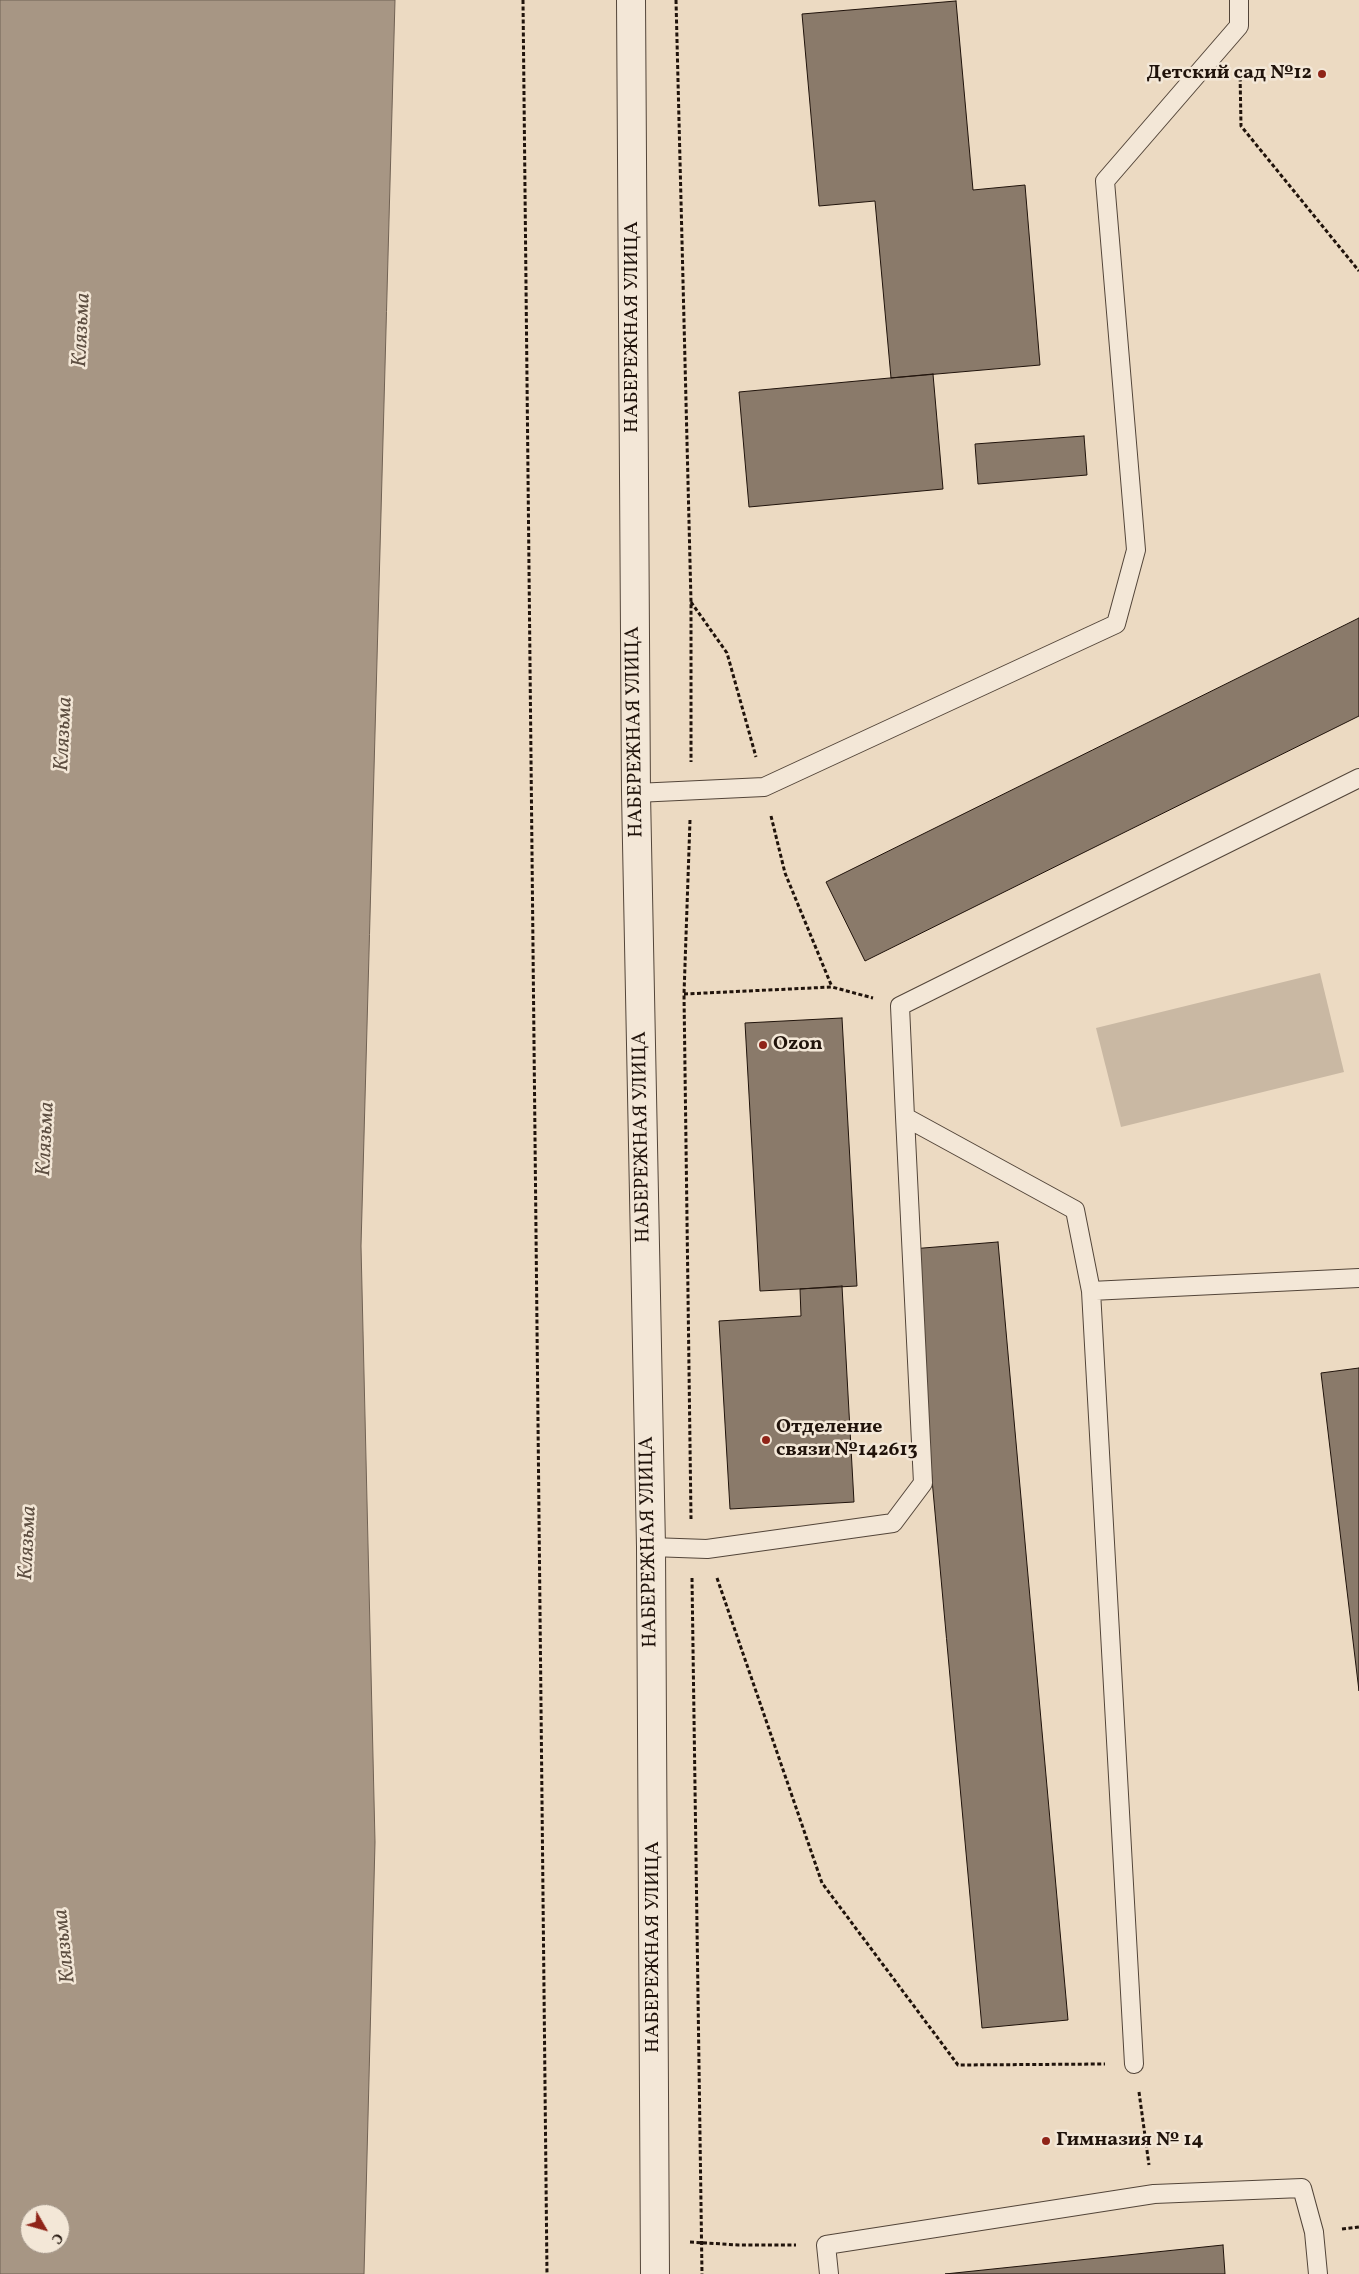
<!DOCTYPE html>
<meta charset="utf-8">
<style>
body{margin:0}
#map{position:relative;width:1359px;height:2274px;overflow:hidden;background:#ecdac2;font-family:Vollkorn,serif}
canvas{display:block}
.north{position:absolute;left:20px;top:2204px;width:50px;height:50px;box-sizing:border-box;background:#f3e7d7;border:1px solid #9f9285;border-radius:50%;rotate:128deg;font-size:14px;font-weight:700;line-height:20px;text-align:center;color:#20130b}
.north::after{content:'';display:block;margin:auto;width:18px;height:22px;background:#8f2418;clip-path:polygon(50% 0,100% 100%,50% 72%,0 100%)}
</style>
<div id="map">
<canvas width="1359" height="2274"></canvas>
<div class="north">С</div>
</div>
<script>
const context = document.querySelector('canvas').getContext('2d');
context.lineJoin = 'round';
function fill(path, color) { context.fillStyle = color; context.fill(path, 'evenodd'); }
const shape = rows => new Path2D(rows.map(r => 'M' + r).join(''));
function stroke(path, color, width, dash) { context.strokeStyle = color; context.lineWidth = width; context.lineCap = dash ? 'butt' : 'round'; context.setLineDash(dash || []); context.stroke(path); }
function drawText(font, color, halo, rows, align = 'center') {
  context.font = font + ' Vollkorn,serif'; context.lineWidth = 5; context.setLineDash([]); context.textBaseline = 'middle'; context.strokeStyle = halo; context.fillStyle = color; for (const [text, x, y, turn = 0] of rows) {
    context.save(); context.translate(x, y); context.rotate((+turn || 0) * Math.PI / 180); context.textAlign = isNaN(turn) ? turn : align; if (halo) context.strokeText(text, 0, 0); context.fillText(text, 0, 0); context.restore();
  }
}
const green = shape([
 [1320,973,1344,1072,1121,1127,1096,1028]
]);
const water = shape([
 [0,0,395,0,361,1246,375,1842,364,2274,0,2274,0,0],
 [30,2214,60,2214,60,2244,30,2244,30,2214]
]);
const building = shape([
 [956,1,973,190,1025,185,1040,365,891,378,875,201,819,206,802,14,956,1],
 [933,374,943,489,749,507,739,392,933,374],
 [1084,436,1087,475,978,484,975,444,1084,436],
 [1359,618,1359,716,865,961,826,882,1359,618],
 [842,1018,857,1286,760,1291,745,1023,842,1018],
 [998,1242,1068,2020,982,2028,911,1249,998,1242],
 [842,1286,854,1502,730,1509,719,1321,801,1316,800,1289,842,1286],
 [1359,1368,1359,1691,1321,1373,1359,1368],
 [1223,2245,1225,2274,945,2274,1223,2245]
]);
const path = shape([
 [523,0,547,2274],
 [676,0,691,602,691,762],
 [1240,71,1241,126,1359,271],
 [691,602,727,653,756,757],
 [771,816,785,873,832,987],
 [690,820,684,994,691,1519],
 [684,994,832,987,873,998],
 [692,1578,702,2274],
 [717,1578,822,1883,958,2065,1105,2064],
 [1139,2092,1149,2165],
 [1342,2229,1359,2227],
 [690,2242,738,2245,796,2245]
]);
const service = shape([
 [636,793,764,787,1116,624,1136,550,1105,181,1239,26,1239,0],
 [1091,1291,1359,1278],
 [651,1547,707,1549,893,1523,923,1483,905,1117],
 [1134,2064,1091,1291,1075,1210,905,1117,900,1006,1359,778],
 [829,2274,826,2245,1154,2194,1302,2188,1314,2232,1318,2274]
]);
const minor = shape([
 [631,0,636,793,651,1547,655,2274]
]);
const markers = [
 [1322,74,5,"#8f2418"],
 [763,1045,5,"#8f2418"],
 [766,1440,5,"#8f2418"],
 [1046,2141,5,"#8f2418"]
];
const poiNames = [
 ["Детский сад №12",1312,74,"right"],
 ["Ozon",773,1045],
 ["Отделение",776,1428],
 ["связи №142613",776,1451],
 ["Гимназия № 14",1056,2141]
];
const streetNames = [
 ["НАБЕРЕЖНАЯ УЛИЦА",633,327,-90],
 ["НАБЕРЕЖНАЯ УЛИЦА",636,732,-91],
 ["НАБЕРЕЖНАЯ УЛИЦА",643,1137,-91],
 ["НАБЕРЕЖНАЯ УЛИЦА",650,1542,-91],
 ["НАБЕРЕЖНАЯ УЛИЦА",654,1947,-90]
];
const waterNames = [
 ["Клязьма",83,330,-87],
 ["Клязьма",65,734,-87],
 ["Клязьма",47,1139,-87],
 ["Клязьма",29,1543,-87],
 ["Клязьма",66,1946,-96]
];
fill(green, '#c9b8a3');
fill(water, '#a79684');
stroke(water, '#716254', 1);
fill(building, '#8a7a6a');
stroke(building, '#20130b', 1);
stroke(service, '#534539', 20);
stroke(minor, '#534539', 30);
stroke(path, '#20130b', 3, [4, 2.5]);
stroke(service, '#f3e7d7', 18);
stroke(minor, '#f3e7d7', 28);
for (const [x, y, r, color] of markers) { const dot = new Path2D(); dot.arc(x, y, r, 0, 2 * Math.PI); context.fillStyle = color; context.fill(dot); stroke(dot, '#f3e7d7', 2); }
drawText('bold 20px', '#20130b', '#f3e7d7', poiNames, 'left');
drawText('20px', '#20130b', '#f3e7d7', streetNames);
drawText('italic 21px', '#5d4e41', '#f3e7d7', waterNames);
</script>
